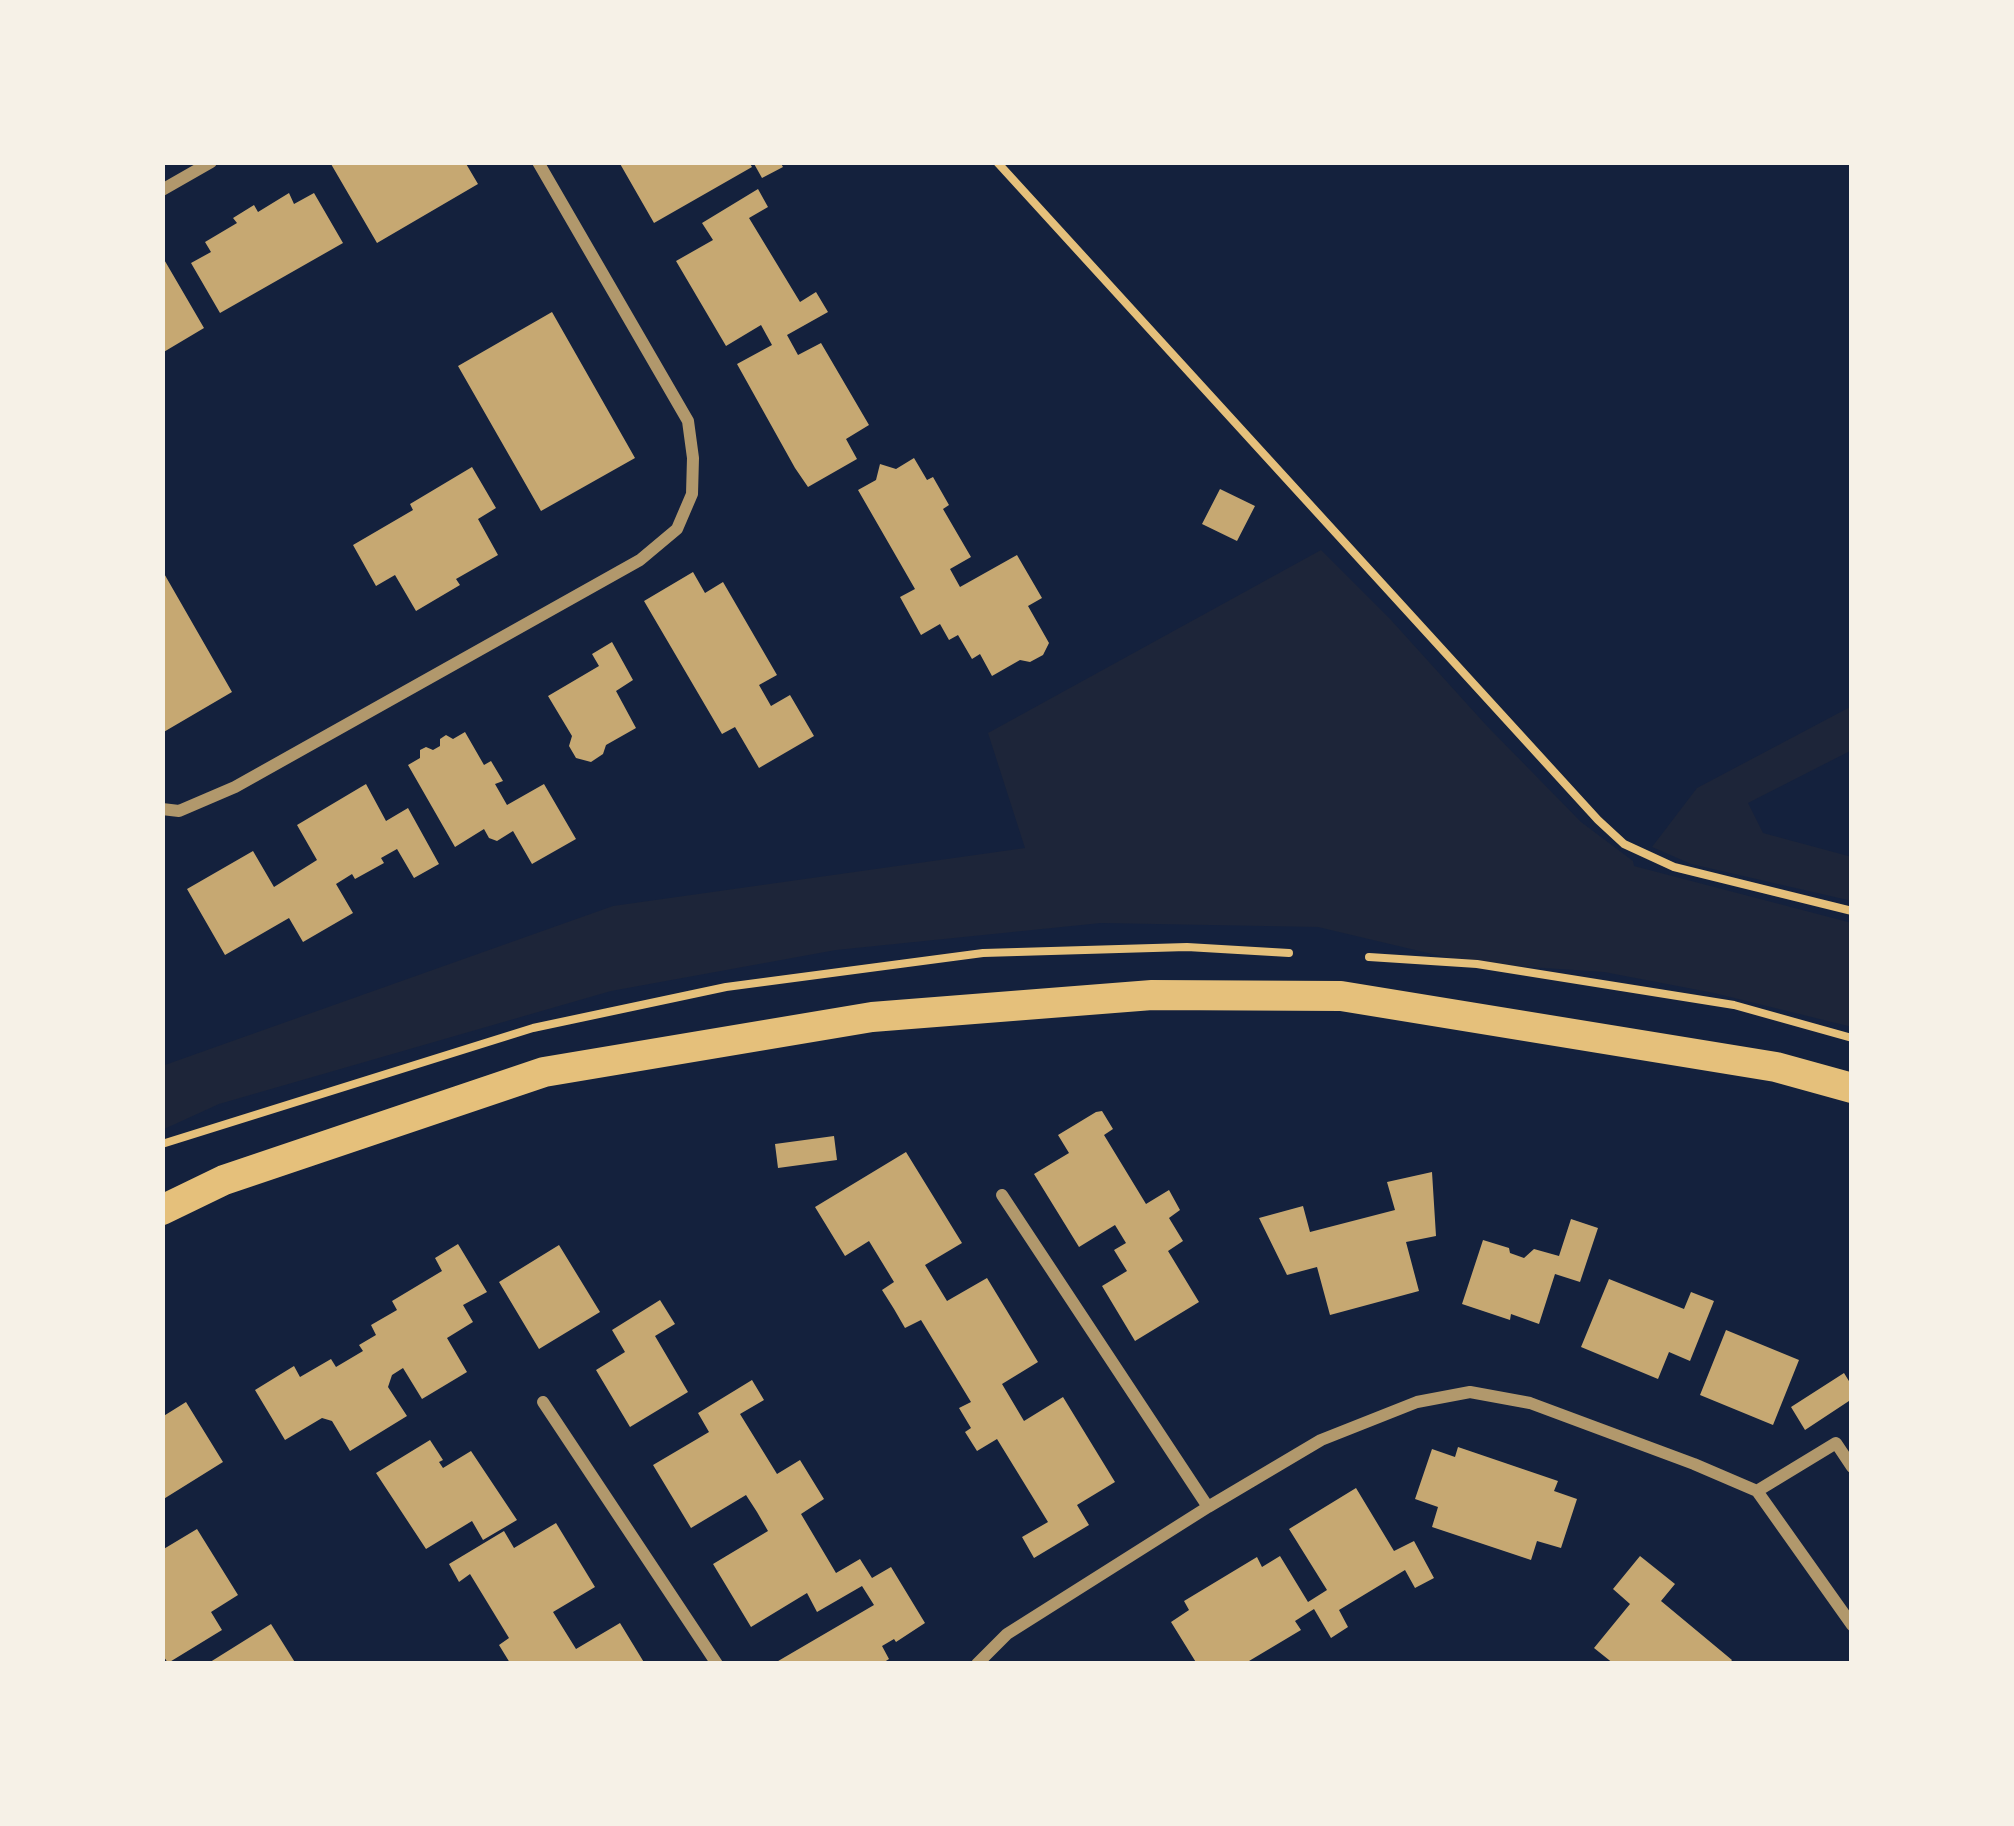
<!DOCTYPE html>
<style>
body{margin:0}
#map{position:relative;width:2014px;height:1826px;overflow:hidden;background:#14213d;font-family:"Times New Roman",serif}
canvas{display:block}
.frame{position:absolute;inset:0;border:165px solid #f6f1e7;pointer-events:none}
</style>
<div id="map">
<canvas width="2014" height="1826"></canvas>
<div class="frame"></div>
</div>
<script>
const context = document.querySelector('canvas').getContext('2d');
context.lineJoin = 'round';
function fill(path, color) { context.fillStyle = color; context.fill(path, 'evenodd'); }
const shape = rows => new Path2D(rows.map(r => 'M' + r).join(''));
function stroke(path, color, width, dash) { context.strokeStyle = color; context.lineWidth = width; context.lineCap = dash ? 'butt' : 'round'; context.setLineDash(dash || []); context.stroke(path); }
const green = shape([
 [1321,550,1391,620,1486,725,1581,822,1633,861,1634,866,1852,923,1852,1027,1714,993,1604,972,1470,963,1318,927,1101,923,836,950,611,991,219,1104,162,1130,162,1066,613,906,1025,848,988,733],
 [1852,706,1852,750,1748,803,1763,833,1852,857,1852,901,1691,864,1652,847,1697,788]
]);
const building = shape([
 [335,162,465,162,478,184,377,243,331,164],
 [619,162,749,162,752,167,654,223],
 [753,162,780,162,783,167,762,178],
 [758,189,768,207,749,218,800,302,816,292,828,312,787,335,798,355,821,343,869,425,846,439,857,459,808,487,795,468,737,364,772,345,761,325,726,346,676,261,713,240,702,223],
 [289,193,294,204,314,193,343,243,220,313,191,263,211,252,205,242,237,223,233,218,254,205,258,212],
 [162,256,204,328,162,353],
 [552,312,635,458,541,511,458,366],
 [914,458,927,480,933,477,949,505,943,509,971,557,950,569,960,587,1017,555,1042,598,1028,606,1049,643,1043,655,1030,662,1020,660,992,676,980,654,972,659,958,635,949,640,940,624,921,635,900,597,915,589,858,490,876,480,880,464,896,469],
 [472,467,496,508,478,519,498,555,456,579,460,585,416,611,395,575,376,586,353,545,413,510,410,504],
 [1220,489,1255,506,1237,541,1202,524],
 [162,570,232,692,162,733],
 [693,572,705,593,723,582,777,675,759,685,771,706,790,695,814,736,759,768,735,727,722,734,644,601],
 [612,642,633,680,616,691,636,728,606,745,603,754,591,762,576,758,569,746,572,736,548,696,599,666,592,654],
 [465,732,484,765,491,761,503,781,495,784,507,805,544,784,576,839,532,864,513,831,497,841,489,838,484,829,455,847,408,765,420,758,420,750,426,747,433,750,440,746,440,739,446,735,453,739],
 [366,784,386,821,408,808,439,864,414,878,397,849,381,858,384,863,355,879,352,874,336,884,353,913,303,942,289,918,225,955,187,889,253,851,274,887,317,860,297,825],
 [1102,1111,1113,1129,1104,1135,1146,1204,1169,1190,1180,1210,1169,1218,1183,1241,1168,1251,1199,1302,1135,1341,1102,1286,1127,1271,1114,1250,1126,1243,1115,1225,1079,1247,1034,1174,1069,1153,1058,1135,1096,1112],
 [834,1136,837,1160,778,1168,775,1144],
 [906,1152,962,1243,925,1265,947,1301,987,1278,1038,1362,1002,1384,1024,1421,1063,1397,1115,1482,1077,1505,1089,1525,1034,1558,1022,1537,1048,1522,997,1439,977,1451,965,1432,971,1428,959,1408,971,1402,921,1320,905,1328,894,1309,882,1290,894,1282,869,1241,845,1256,815,1207],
 [1432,1172,1436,1236,1406,1242,1419,1291,1330,1315,1317,1267,1287,1275,1259,1218,1303,1206,1310,1232,1395,1210,1387,1182],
 [1571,1219,1598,1228,1580,1282,1555,1274,1539,1324,1511,1314,1510,1320,1462,1304,1483,1240,1509,1248,1510,1253,1524,1258,1534,1249,1559,1256],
 [458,1244,487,1292,463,1305,473,1322,447,1338,467,1372,422,1399,403,1368,392,1375,388,1387,407,1416,350,1451,332,1421,322,1418,285,1440,255,1390,294,1366,300,1377,331,1359,336,1367,363,1351,359,1345,376,1335,371,1325,397,1310,392,1301,442,1271,435,1258],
 [559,1245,600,1312,539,1349,499,1282],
 [1609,1279,1684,1309,1691,1292,1714,1301,1690,1361,1669,1352,1658,1379,1581,1347],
 [660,1300,675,1324,655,1336,688,1392,630,1427,596,1370,625,1352,612,1330],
 [1726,1330,1799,1360,1773,1425,1700,1395],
 [1844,1373,1852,1386,1852,1399,1805,1430,1791,1407],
 [752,1380,764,1400,740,1414,777,1474,800,1460,824,1499,801,1514,836,1573,860,1559,872,1578,891,1567,925,1623,896,1642,894,1639,882,1646,889,1659,881,1664,773,1664,874,1605,862,1586,817,1612,807,1593,751,1627,713,1564,768,1531,757,1512,746,1495,691,1528,653,1465,709,1432,698,1413],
 [186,1402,223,1462,162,1500,162,1417],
 [430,1440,443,1460,439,1462,443,1468,471,1451,517,1520,483,1540,472,1521,426,1549,376,1473],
 [1458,1447,1558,1481,1554,1491,1577,1499,1561,1548,1537,1541,1531,1560,1432,1527,1438,1507,1415,1499,1432,1449,1455,1457],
 [1356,1488,1394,1551,1414,1541,1434,1578,1415,1588,1405,1570,1339,1610,1348,1627,1331,1638,1314,1609,1295,1621,1301,1630,1244,1664,1197,1664,1171,1622,1189,1610,1184,1601,1257,1557,1262,1567,1280,1556,1308,1602,1327,1590,1289,1529],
 [556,1523,595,1587,553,1612,576,1649,620,1623,645,1664,510,1663,499,1645,509,1638,470,1574,459,1582,449,1564,504,1531,514,1548],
 [197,1529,238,1595,211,1612,222,1630,168,1663,162,1654,162,1550],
 [1640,1556,1675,1584,1661,1601,1732,1660,1729,1664,1614,1664,1594,1648,1630,1604,1613,1589],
 [271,1624,296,1664,207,1664]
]);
const path = shape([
 [997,162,1598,820,1624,844,1674,867,1852,911],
 [1369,957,1477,964,1734,1005,1852,1038],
 [162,1144,533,1028,726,987,983,953,1187,947,1289,953]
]);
const minor = shape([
 [162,190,211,162],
 [162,809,179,811,235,787,640,560,677,529,692,494,693,458,688,421,538,162],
 [1002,1195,1208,1507],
 [543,1402,717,1664],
 [1757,1491,1836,1443,1852,1467],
 [977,1664,1007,1634,1208,1507,1321,1440,1417,1402,1470,1392,1530,1403,1694,1464,1757,1491,1852,1625]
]);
const primary = shape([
 [162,1210,224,1180,544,1072,872,1017,1152,995,1341,996,1776,1067,1852,1088]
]);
fill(green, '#1d2539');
fill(building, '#c6a872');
stroke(path, '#e5c07b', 8);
stroke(minor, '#b1986c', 12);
stroke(primary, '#e5c07b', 30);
</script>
